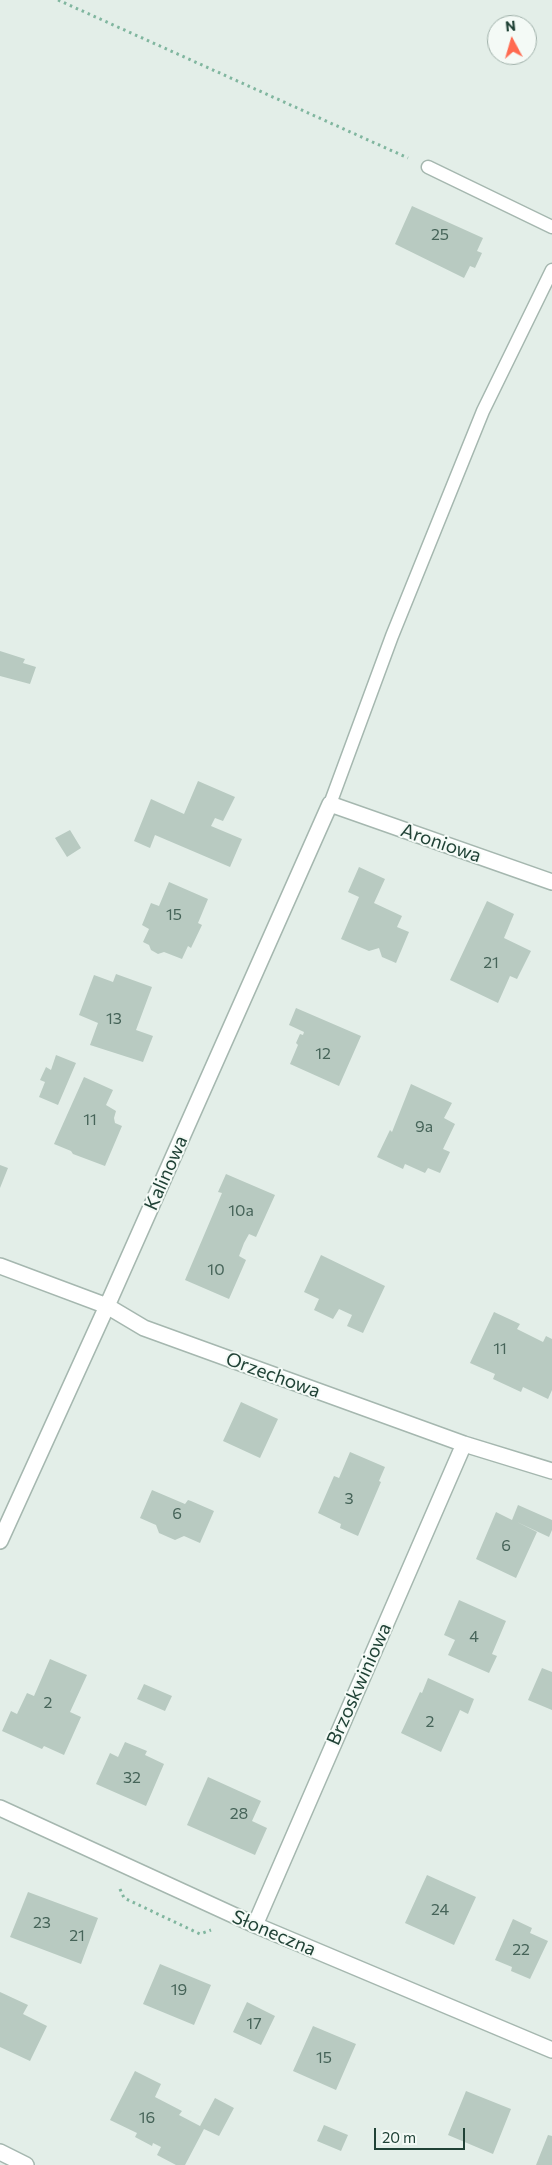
<!DOCTYPE html>
<meta charset="utf-8">
<style>
body{margin:0}
#map{position:relative;width:552px;height:2165px;overflow:hidden;background:#e3eee8;font-family:Commissioner,sans-serif}
canvas{display:block}
.north{position:absolute;left:487px;top:15px;width:50px;height:50px;box-sizing:border-box;background:#f4faf6;border:1px solid #9fb0a9;border-radius:50%;rotate:354deg;font-size:14px;font-weight:700;line-height:20px;text-align:center;color:#204236}
.north::after{content:'';display:block;margin:auto;width:18px;height:22px;background:#ff6a50;clip-path:polygon(50% 0,100% 100%,50% 72%,0 100%)}
.scale{position:absolute;left:374px;top:2128px;width:91px;height:22px;box-sizing:border-box;border:2px solid #204236;border-top:0;padding-left:6px;font-size:15px;line-height:18px;white-space:nowrap;color:#204236;-webkit-text-stroke:4px #f4faf6;paint-order:stroke}
</style>
<div id="map">
<canvas width="552" height="2165"></canvas>
<div class="north">N</div>
<div class="scale">20 m</div>
</div>
<script>
const context = document.querySelector('canvas').getContext('2d');
context.lineJoin = 'round';
function fill(path, color) { context.fillStyle = color; context.fill(path, 'evenodd'); }
const shape = rows => new Path2D(rows.map(r => 'M' + r).join(''));
function stroke(path, color, width, dash) { context.strokeStyle = color; context.lineWidth = width; context.lineCap = dash ? 'butt' : 'round'; context.setLineDash(dash || []); context.stroke(path); }
function drawText(font, color, halo, rows, align = 'center') {
  context.font = font + ' Commissioner,sans-serif'; context.lineWidth = 4; context.setLineDash([]); context.textBaseline = 'middle'; context.strokeStyle = halo; context.fillStyle = color; for (const [text, x, y, turn = 0] of rows) {
    context.save(); context.translate(x, y); context.rotate((+turn || 0) * Math.PI / 180); context.textAlign = isNaN(turn) ? turn : align; if (halo) context.strokeText(text, 0, 0); context.fillText(text, 0, 0); context.restore();
  }
}
const building = shape([
 [412,206,483,238,477,251,482,253,475,268,470,266,464,278,395,244],
 [0,651,25,659,23,663,36,667,30,684,0,676],
 [198,781,235,797,223,821,215,818,211,826,242,839,230,867,155,835,150,848,134,841,151,799,184,814],
 [70,830,81,848,67,857,55,838],
 [359,867,385,879,374,903,402,916,397,927,409,932,396,963,382,957,379,948,369,951,341,939,359,897,348,892],
 [169,882,208,899,198,923,202,925,191,948,188,946,182,959,164,952,158,954,151,950,149,945,143,942,149,929,142,925,151,903,159,906],
 [487,901,514,914,504,938,531,951,517,979,510,976,498,1003,450,980],
 [116,974,152,987,136,1030,153,1036,143,1062,90,1045,98,1023,79,1015,94,975,113,982],
 [296,1008,361,1036,339,1086,290,1064,298,1045,296,1043,300,1034,303,1035,304,1032,289,1025],
 [56,1055,76,1063,58,1105,39,1097,45,1082,40,1080,46,1067,51,1070],
 [84,1077,113,1090,106,1105,116,1111,114,1118,115,1123,122,1126,105,1166,73,1154,71,1151,54,1144],
 [411,1084,452,1103,444,1118,455,1124,443,1149,450,1152,440,1173,428,1168,425,1173,405,1164,403,1169,377,1157,390,1130,392,1132],
 [0,1165,8,1168,0,1188],
 [226,1174,275,1195,256,1237,249,1234,244,1243,239,1256,246,1260,229,1299,185,1280,222,1193,218,1192],
 [321,1255,385,1286,363,1333,347,1326,352,1315,339,1309,333,1319,314,1310,319,1299,304,1292],
 [494,1312,520,1324,517,1329,543,1342,546,1336,552,1339,552,1390,548,1399,523,1387,521,1392,493,1379,495,1374,470,1363],
 [241,1402,278,1419,260,1458,223,1441],
 [350,1452,385,1467,379,1481,381,1482,358,1536,340,1528,341,1524,318,1513,334,1476,339,1478],
 [152,1490,185,1504,188,1500,191,1501,214,1511,200,1543,184,1536,175,1540,159,1533,156,1525,140,1518],
 [518,1505,552,1520,552,1530,549,1537,517,1522,537,1532,516,1578,476,1559,496,1512,512,1520],
 [459,1600,506,1621,492,1654,497,1656,489,1673,448,1655,455,1640,444,1635],
 [50,1659,87,1675,70,1712,81,1717,64,1755,44,1746,42,1749,2,1731,11,1711,17,1714,27,1693,34,1696],
 [542,1668,552,1672,552,1710,528,1700],
 [428,1678,474,1699,468,1714,460,1710,441,1752,401,1733,420,1692,422,1693],
 [144,1684,172,1696,165,1711,137,1699],
 [125,1742,147,1751,145,1755,164,1764,146,1806,96,1784,110,1753,118,1757],
 [208,1777,261,1801,252,1821,267,1828,255,1855,187,1825],
 [427,1875,476,1897,454,1945,405,1923],
 [28,1892,98,1918,81,1964,10,1937],
 [513,1919,532,1928,530,1933,548,1941,530,1979,511,1971,512,1967,495,1960],
 [160,1964,211,1985,194,2025,143,2004],
 [0,1992,28,2005,23,2014,47,2026,30,2061,0,2047],
 [247,2002,275,2016,261,2045,233,2032],
 [313,2026,356,2044,336,2090,293,2071],
 [135,2071,161,2084,155,2097,182,2111,179,2115,200,2126,215,2098,234,2108,219,2136,204,2129,185,2165,176,2165,157,2155,161,2147,153,2143,152,2146,135,2137,137,2133,110,2120],
 [466,2091,511,2109,493,2154,448,2135],
 [324,2125,348,2135,341,2151,317,2141],
 [548,2135,552,2136,552,2165,536,2165]
]);
const path = shape([
 [58,0,408,158],
 [120,1889,124,1898,200,1934,211,1930]
]);
const service = shape([
 [428,167,552,227],
 [330,804,392,636,483,411,552,270]
]);
const minor = shape([
 [0,1266,107,1306,144,1328,464,1444,552,1471],
 [0,1541,107,1306,330,804,552,882],
 [0,1808,255,1925,552,2050],
 [255,1925,464,1444],
 [0,2152,26,2165]
]);
const numberNames = [
 ["25",440,235],
 ["15",174,915],
 ["21",491,963],
 ["13",114,1019],
 ["12",323,1054],
 ["11",90,1120],
 ["9a",424,1127],
 ["10a",241,1211],
 ["10",216,1270],
 ["11",500,1349],
 ["3",349,1499],
 ["6",177,1514],
 ["6",506,1546],
 ["4",474,1637],
 ["2",48,1703],
 ["2",430,1722],
 ["32",132,1778],
 ["28",239,1814],
 ["24",440,1910],
 ["23",42,1923],
 ["21",77,1936],
 ["22",521,1950],
 ["19",179,1990],
 ["17",254,2024],
 ["15",324,2058],
 ["16",147,2118]
];
const streetNames = [
 ["Aroniowa",441,843,19],
 ["Kalinowa",166,1173,-66],
 ["Orzechowa",273,1375,20],
 ["Brzoskwiniowa",359,1684,-66],
 ["Słoneczna",274,1933,23]
];
fill(building, '#b8cac1');
stroke(service, '#a5b7af', 15);
stroke(minor, '#a5b7af', 18);
stroke(path, '#80b69f', 3, [2.5, 4]);
stroke(service, '#fff', 12);
stroke(minor, '#fff', 15);
drawText('16px', '#466459', null, numberNames);
drawText('19px', '#204236', '#f4faf6', streetNames);
</script>
